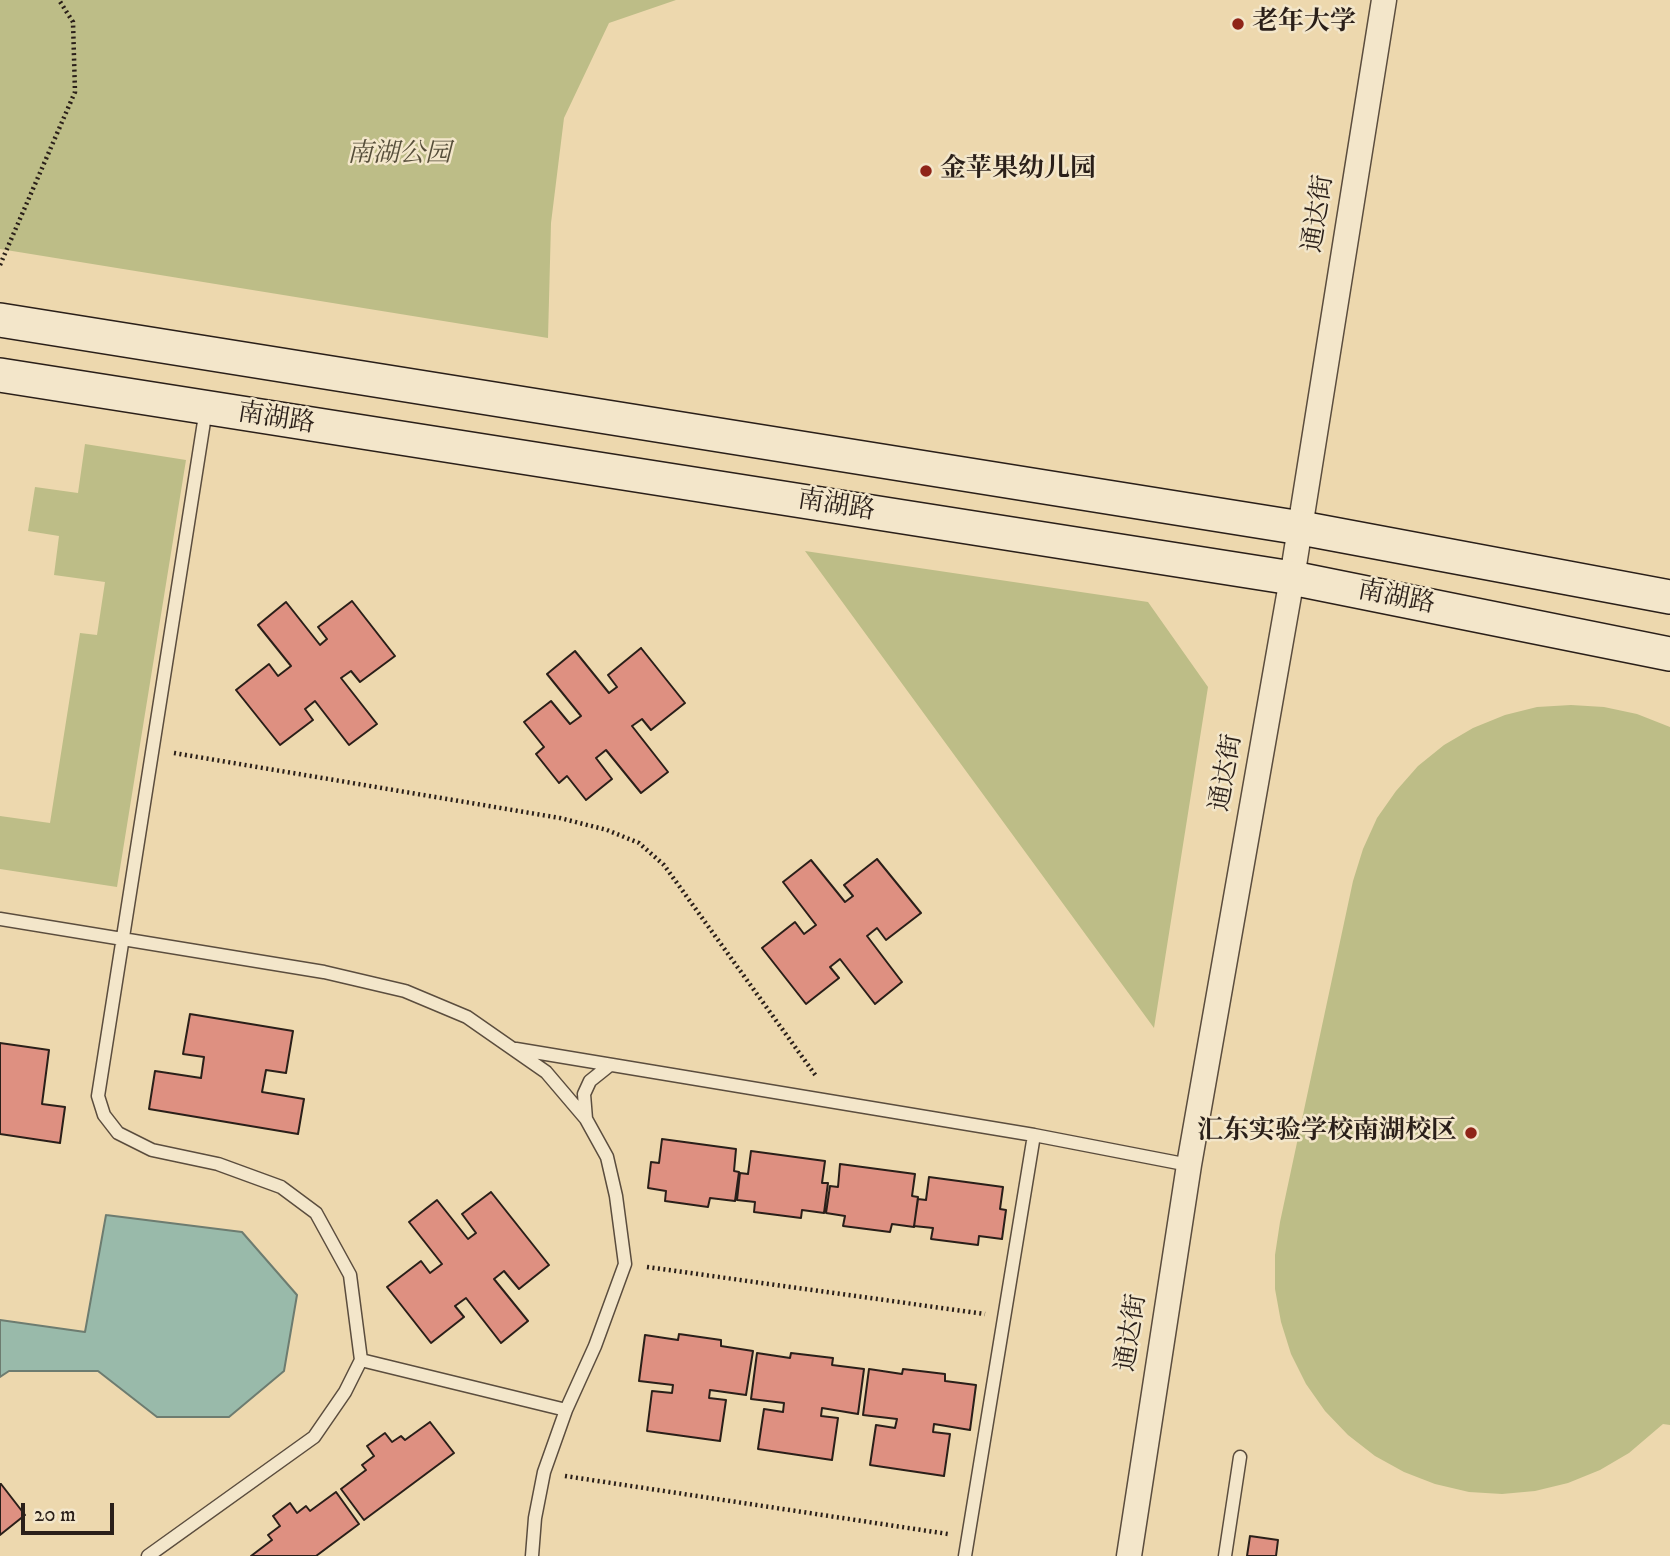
<!DOCTYPE html>
<meta charset="utf-8">
<style>
body{margin:0}
#map{position:relative;width:1670px;height:1556px;overflow:hidden;background:#edd8ae;font-family:"IM FELL DW Pica",serif}
canvas{display:block}
.scale{position:absolute;left:21px;top:1503px;width:93px;height:32px;box-sizing:border-box;border:4px solid #2a1f19;border-top:0;padding-left:9px;font-size:21px;line-height:24px;white-space:nowrap;color:#2a1f19;-webkit-text-stroke:5px #f3e6ca;paint-order:stroke}
</style>
<div id="map">
<canvas width="1670" height="1556"></canvas>
<div class="scale">20 m</div>
</div>
<script>
const context = document.querySelector('canvas').getContext('2d');
context.lineJoin = 'round';
function fill(path, color) { context.fillStyle = color; context.fill(path, 'evenodd'); }
const shape = rows => new Path2D(rows.map(r => 'M' + r).join(''));
function stroke(path, color, width, dash) { context.strokeStyle = color; context.lineWidth = width; context.lineCap = dash ? 'butt' : 'round'; context.setLineDash(dash || []); context.stroke(path); }
function drawText(font, color, halo, rows, align = 'center') {
  context.font = font + ' "IM FELL DW Pica","Noto Serif SC",serif'; context.lineWidth = 5; context.setLineDash([]); context.textBaseline = 'middle'; context.strokeStyle = halo; context.fillStyle = color; for (const [text, x, y, turn = 0] of rows) {
    context.save(); context.translate(x, y); context.rotate((+turn || 0) * Math.PI / 180); context.textAlign = isNaN(turn) ? turn : align; if (halo) context.strokeText(text, 0, 0); context.fillText(text, 0, 0); context.restore();
  }
}
const green = shape([
 [0,0,676,0,609,23,564,118,551,223,548,338,0,249],
 [85,444,186,460,117,887,0,869,0,816,50,823,80,633,97,635,105,582,54,575,59,536,28,531,35,487,78,493],
 [805,551,1148,602,1208,687,1154,1028],
 [1571,705,1604,707,1637,714,1670,727,1670,1425,1663,1424,1629,1453,1600,1470,1568,1483,1535,1491,1502,1494,1469,1492,1435,1484,1404,1472,1375,1456,1348,1435,1325,1411,1306,1384,1291,1354,1281,1322,1275,1289,1275,1255,1280,1222,1353,881,1363,849,1377,818,1396,791,1418,766,1444,745,1473,728,1505,715,1537,707]
]);
const water = shape([
 [106,1215,242,1232,297,1295,284,1371,229,1417,157,1417,98,1371,9,1371,0,1377,0,1320,85,1332,106,1215]
]);
const building = shape([
 [352,601,395,656,360,682,351,671,341,678,377,724,349,745,315,701,305,709,313,720,280,745,236,690,269,664,278,676,291,666,258,625,286,602,320,645,327,639,318,627,352,601],
 [641,648,685,703,651,730,642,719,632,726,668,772,641,793,606,750,596,758,612,779,586,800,567,776,559,783,536,754,544,747,524,722,551,701,570,724,581,716,547,674,575,651,609,693,617,687,608,675,641,648],
 [877,859,921,913,886,940,877,928,867,936,902,982,875,1004,840,959,830,967,839,978,806,1004,762,948,795,922,804,934,816,925,783,882,811,860,845,902,853,896,844,885,877,859],
 [190,1014,293,1031,286,1073,266,1070,262,1092,304,1099,298,1134,149,1109,155,1071,201,1078,204,1057,183,1054,190,1014],
 [0,1043,49,1050,42,1104,65,1107,60,1143,0,1134,0,1043],
 [662,1139,736,1149,734,1171,739,1172,735,1201,710,1198,708,1207,665,1201,666,1191,648,1188,651,1162,659,1163,662,1139],
 [751,1151,825,1161,822,1183,828,1183,824,1213,802,1210,801,1218,754,1212,755,1202,737,1200,740,1173,748,1174,751,1151],
 [840,1164,915,1174,912,1196,918,1197,914,1227,892,1224,890,1232,843,1226,845,1216,826,1213,830,1186,838,1187,840,1164],
 [929,1177,1003,1187,1000,1209,1006,1210,1002,1239,979,1236,978,1245,931,1239,933,1228,914,1226,918,1199,926,1200,929,1177],
 [491,1192,549,1265,519,1289,504,1271,494,1279,528,1321,501,1343,466,1298,455,1306,464,1317,431,1343,387,1287,421,1261,430,1273,442,1264,409,1222,437,1200,468,1239,476,1233,462,1214,491,1192],
 [679,1334,721,1340,721,1346,753,1351,746,1395,710,1390,709,1398,726,1400,720,1441,647,1431,652,1391,672,1393,673,1385,639,1381,645,1335,678,1340,679,1334],
 [757,1353,790,1358,791,1353,833,1358,832,1365,864,1369,858,1414,822,1408,821,1416,838,1418,832,1460,758,1449,764,1409,783,1412,784,1403,751,1399,757,1353],
 [869,1369,902,1374,903,1369,945,1374,945,1381,976,1385,970,1430,934,1424,933,1432,950,1434,944,1476,870,1465,876,1425,895,1428,897,1419,863,1415,869,1369],
 [430,1422,454,1453,364,1520,341,1489,366,1470,362,1465,374,1456,367,1446,385,1433,392,1442,401,1436,405,1440,430,1422],
 [1,1484,25,1515,0,1535,0,1484,1,1484],
 [336,1492,359,1524,316,1556,251,1556,272,1540,268,1535,280,1526,273,1516,290,1503,297,1513,306,1506,310,1511,336,1492],
 [1250,1536,1278,1540,1276,1556,1247,1556,1250,1536]
]);
const path = shape([
 [0,265,75,92,73,22,59,0],
 [174,753,560,818,607,830,639,843,664,865,816,1076],
 [647,1267,985,1314],
 [565,1476,948,1534]
]);
const lane = shape([
 [0,919,324,972,405,991,467,1017,546,1072,586,1119,607,1157,616,1196,625,1264,595,1346,566,1410,544,1472,535,1518,532,1556],
 [516,1049,1034,1135,1189,1165],
 [586,1119,584,1094,590,1081,610,1065],
 [361,1360,566,1410],
 [148,1556,314,1437,345,1392,361,1360,350,1275,316,1213,281,1187,218,1164,152,1150,118,1133,104,1115,98,1096,206,409],
 [965,1556,1034,1135],
 [1225,1556,1240,1457]
]);
const street = shape([
 [1129,1556,1189,1165,1292,578,1384,0]
]);
const secondary = shape([
 [0,320,1301,528,1670,597],
 [0,375,1292,578,1670,654]
]);
const markers = [
 [1238,24,7,"#8f2418"],
 [926,171,7,"#8f2418"],
 [1471,1133,7,"#8f2418"]
];
const poiNames = [
 ["老年大学",1252,24],
 ["金苹果幼儿园",940,171],
 ["汇东实验学校南湖校区",1457,1133,"right"]
];
const parkNames = [
 ["南湖公园",399,156]
];
const streetNames = [
 ["通达街",1320,214,-81],
 ["南湖路",276,420,9],
 ["南湖路",836,507,9],
 ["南湖路",1396,599,11],
 ["通达街",1228,773,-80],
 ["通达街",1133,1333,-81]
];
fill(green, '#bdbd87');
fill(water, '#99baaa');
stroke(water, '#6d7c70', 2);
fill(building, '#de9081');
stroke(building, '#2a1f19', 2);
stroke(lane, '#5b4d3e', 15);
stroke(street, '#5b4d3e', 27);
stroke(secondary, '#2a1f19', 36);
stroke(path, '#2a1f19', 4.5, [2, 3.5]);
stroke(lane, '#f3e6ca', 12);
stroke(street, '#f3e6ca', 24);
stroke(secondary, '#f3e6ca', 33);
for (const [x, y, r, color] of markers) { const dot = new Path2D(); dot.arc(x, y, r, 0, 2 * Math.PI); context.fillStyle = color; context.fill(dot); stroke(dot, '#f3e6ca', 2.5); }
drawText('bold 26px', '#2a1f19', '#f3e6ca', poiNames, 'left');
drawText('italic 26px', '#564e3a', '#f3e6ca', parkNames);
drawText('26px', '#2a1f19', '#f3e6ca', streetNames);
</script>
